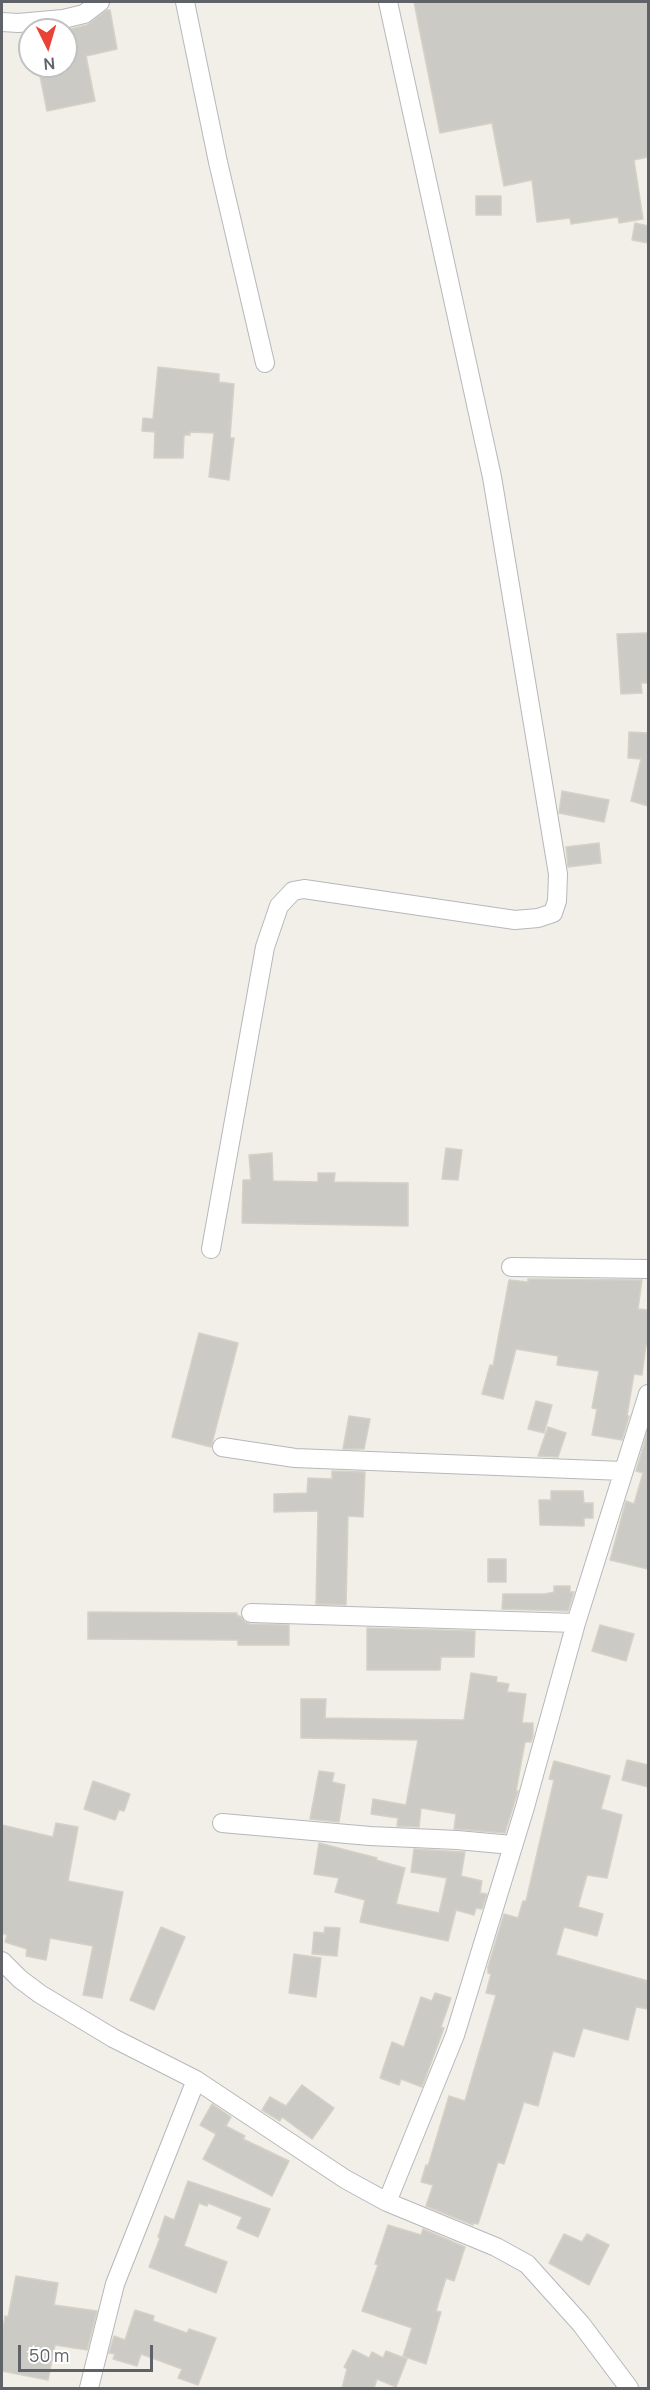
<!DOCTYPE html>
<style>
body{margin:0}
#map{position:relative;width:650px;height:2390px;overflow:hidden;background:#f1efe8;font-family:Manrope,sans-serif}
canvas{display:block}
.frame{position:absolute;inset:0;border:3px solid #5f6368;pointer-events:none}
.north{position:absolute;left:18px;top:18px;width:60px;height:60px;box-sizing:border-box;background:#fff;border:2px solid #bfc1c3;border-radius:50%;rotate:175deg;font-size:16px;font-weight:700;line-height:24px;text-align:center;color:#5f6368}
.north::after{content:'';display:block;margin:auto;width:21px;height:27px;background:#ea4335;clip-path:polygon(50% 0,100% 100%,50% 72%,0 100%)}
.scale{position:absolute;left:18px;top:2345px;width:135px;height:27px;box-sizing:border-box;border:3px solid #5f6368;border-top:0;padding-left:8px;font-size:18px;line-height:21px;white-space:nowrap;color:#5f6368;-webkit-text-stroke:4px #fff;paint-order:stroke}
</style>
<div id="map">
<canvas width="650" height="2390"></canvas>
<div class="frame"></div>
<div class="north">N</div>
<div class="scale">50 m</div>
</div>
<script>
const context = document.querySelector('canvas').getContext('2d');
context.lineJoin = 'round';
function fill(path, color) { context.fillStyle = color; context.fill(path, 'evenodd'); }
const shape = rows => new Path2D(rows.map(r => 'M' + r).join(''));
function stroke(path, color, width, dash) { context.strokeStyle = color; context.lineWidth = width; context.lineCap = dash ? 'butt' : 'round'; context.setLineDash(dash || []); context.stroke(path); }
const building = shape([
 [414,2,648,2,648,157,634,160,643,219,619,223,618,217,571,224,570,218,537,222,532,180,504,186,492,123,440,133,414,2],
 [107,10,110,10,117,49,86,56,95,101,47,111,38,66,66,66,66,30,87,25,107,10],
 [476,196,501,196,501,215,476,215,476,196],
 [635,223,648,226,648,243,632,240,635,223],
 [158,367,219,374,219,382,234,384,230,438,234,438,229,480,209,477,214,433,190,432,190,435,184,435,183,458,154,458,155,432,142,431,143,418,153,419,158,367],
 [648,633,648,683,641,683,642,693,621,694,617,634,648,633],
 [629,732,648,733,648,806,631,801,641,759,628,758,629,732],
 [562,791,609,800,604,822,559,813,562,791],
 [599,843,601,863,568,867,566,847,599,843],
 [446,1148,462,1150,458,1180,442,1179,446,1148],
 [272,1153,273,1181,318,1182,318,1173,335,1173,334,1182,408,1183,408,1226,242,1223,243,1180,251,1180,249,1155,272,1153],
 [528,1279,642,1280,638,1309,648,1310,648,1345,646,1345,642,1375,634,1374,627,1416,629,1416,622,1440,592,1435,597,1409,592,1408,599,1371,557,1365,558,1356,516,1349,503,1399,482,1394,490,1365,493,1366,509,1280,528,1282,528,1279],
 [199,1333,238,1343,211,1447,172,1437,199,1333],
 [536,1401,552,1405,544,1433,528,1429,536,1401],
 [349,1416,370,1419,364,1449,343,1449,349,1416],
 [548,1427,566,1433,558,1457,538,1456,548,1427],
 [648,1430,648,1569,610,1560,626,1501,634,1504,643,1473,636,1471,648,1430],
 [332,1471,365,1472,363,1517,348,1516,346,1605,316,1604,318,1511,274,1512,274,1494,307,1493,308,1478,332,1479,332,1471],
 [551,1491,583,1491,584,1503,593,1503,593,1518,584,1518,584,1526,540,1525,539,1500,551,1500,551,1491],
 [488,1559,506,1559,506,1582,488,1582,488,1559],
 [554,1586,570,1586,570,1592,574,1592,568,1611,502,1609,503,1594,545,1594,554,1592,554,1586],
 [88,1612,237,1613,237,1616,240,1616,245,1622,250,1624,289,1625,289,1645,238,1645,238,1640,88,1639,88,1612],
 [600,1625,634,1634,626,1661,592,1651,600,1625],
 [367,1628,475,1631,474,1657,441,1657,440,1670,367,1670,367,1628],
 [471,1673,497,1677,496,1682,509,1684,507,1692,526,1694,522,1723,533,1723,533,1736,531,1742,525,1742,516,1791,518,1791,505,1833,454,1829,456,1814,421,1808,419,1827,397,1826,398,1818,371,1814,373,1799,406,1805,418,1740,301,1738,301,1699,326,1699,325,1718,464,1720,471,1673],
 [627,1760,648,1765,648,1787,622,1780,627,1760],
 [554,1761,610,1776,601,1809,622,1815,607,1878,587,1875,578,1907,603,1914,597,1936,564,1927,556,1955,648,1981,648,2009,636,2007,628,2040,583,2028,574,2057,553,2051,538,2106,524,2102,504,2164,498,2162,478,2224,473,2223,473,2225,426,2206,433,2185,421,2182,426,2165,428,2166,449,2096,465,2101,496,1995,486,1993,491,1974,488,1973,488,1967,504,1914,518,1918,523,1901,526,1901,554,1780,549,1779,554,1761],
 [319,1771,334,1773,332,1782,345,1785,339,1822,310,1819,319,1771],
 [93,1781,130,1794,124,1811,119,1810,115,1820,84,1809,93,1781],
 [56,1823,78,1827,68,1881,123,1892,102,1998,83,1995,93,1946,50,1938,46,1960,26,1956,27,1949,5,1942,7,1935,2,1933,2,1825,53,1837,56,1823],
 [319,1843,377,1858,376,1860,405,1868,396,1904,439,1913,447,1878,411,1872,414,1849,465,1852,461,1876,482,1881,480,1893,487,1894,482,1909,476,1908,474,1915,456,1910,448,1941,360,1922,365,1900,335,1892,339,1878,314,1874,319,1843],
 [161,1927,185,1937,154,2010,130,2000,161,1927],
 [325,1927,340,1928,337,1956,312,1954,314,1932,324,1933,325,1927],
 [294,1954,321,1958,316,1997,289,1993,294,1954],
 [435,1993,451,1998,441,2027,444,2028,422,2087,401,2079,399,2085,380,2078,392,2042,404,2047,421,1997,432,2001,435,1993],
 [302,2085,334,2108,312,2139,282,2117,280,2121,262,2110,270,2097,286,2106,302,2085],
 [212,2104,231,2117,226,2126,245,2136,243,2139,289,2161,272,2196,203,2159,216,2134,200,2125,212,2104],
 [188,2181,270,2209,258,2237,237,2228,242,2217,208,2203,207,2206,199,2203,184,2246,227,2262,216,2293,149,2267,160,2238,158,2237,165,2216,174,2220,188,2181],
 [388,2225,421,2235,423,2229,465,2247,454,2281,446,2278,436,2311,441,2312,426,2364,403,2356,412,2328,362,2311,378,2265,375,2264,388,2225],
 [564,2234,582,2242,587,2234,609,2245,589,2285,549,2263,564,2234],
 [16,2276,58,2283,54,2305,97,2311,87,2350,55,2345,48,2380,2,2371,2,2334,5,2316,8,2317,16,2276],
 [135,2310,154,2316,153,2321,187,2333,189,2329,216,2338,198,2385,178,2378,182,2369,141,2354,137,2366,113,2359,115,2354,109,2353,114,2336,125,2340,135,2310],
 [353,2350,369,2358,372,2352,383,2358,386,2351,407,2359,396,2387,377,2379,374,2388,342,2388,347,2369,344,2367,353,2350]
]);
const minor = shape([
 [185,2,218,162,265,363],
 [2,22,18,23,63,19,84,14,100,2],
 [211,1249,265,947,279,906,293,891,304,889,515,920,538,918,553,913,557,901,558,874,492,477,388,2],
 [511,1267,648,1269],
 [222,1447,295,1458,623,1471],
 [251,1613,576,1623],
 [222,1823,370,1836,457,1840,512,1845],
 [2,1961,20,1979,40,1994,113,2038,196,2080,345,2179,387,2202,496,2247,527,2264,581,2324,629,2388],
 [387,2202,455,2035,525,1807,576,1623,648,1394],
 [89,2388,115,2284,196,2080]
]);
fill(building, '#cccac5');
stroke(building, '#d6d1c6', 1.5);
stroke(minor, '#b5b8bc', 20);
stroke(minor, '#fff', 18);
</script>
